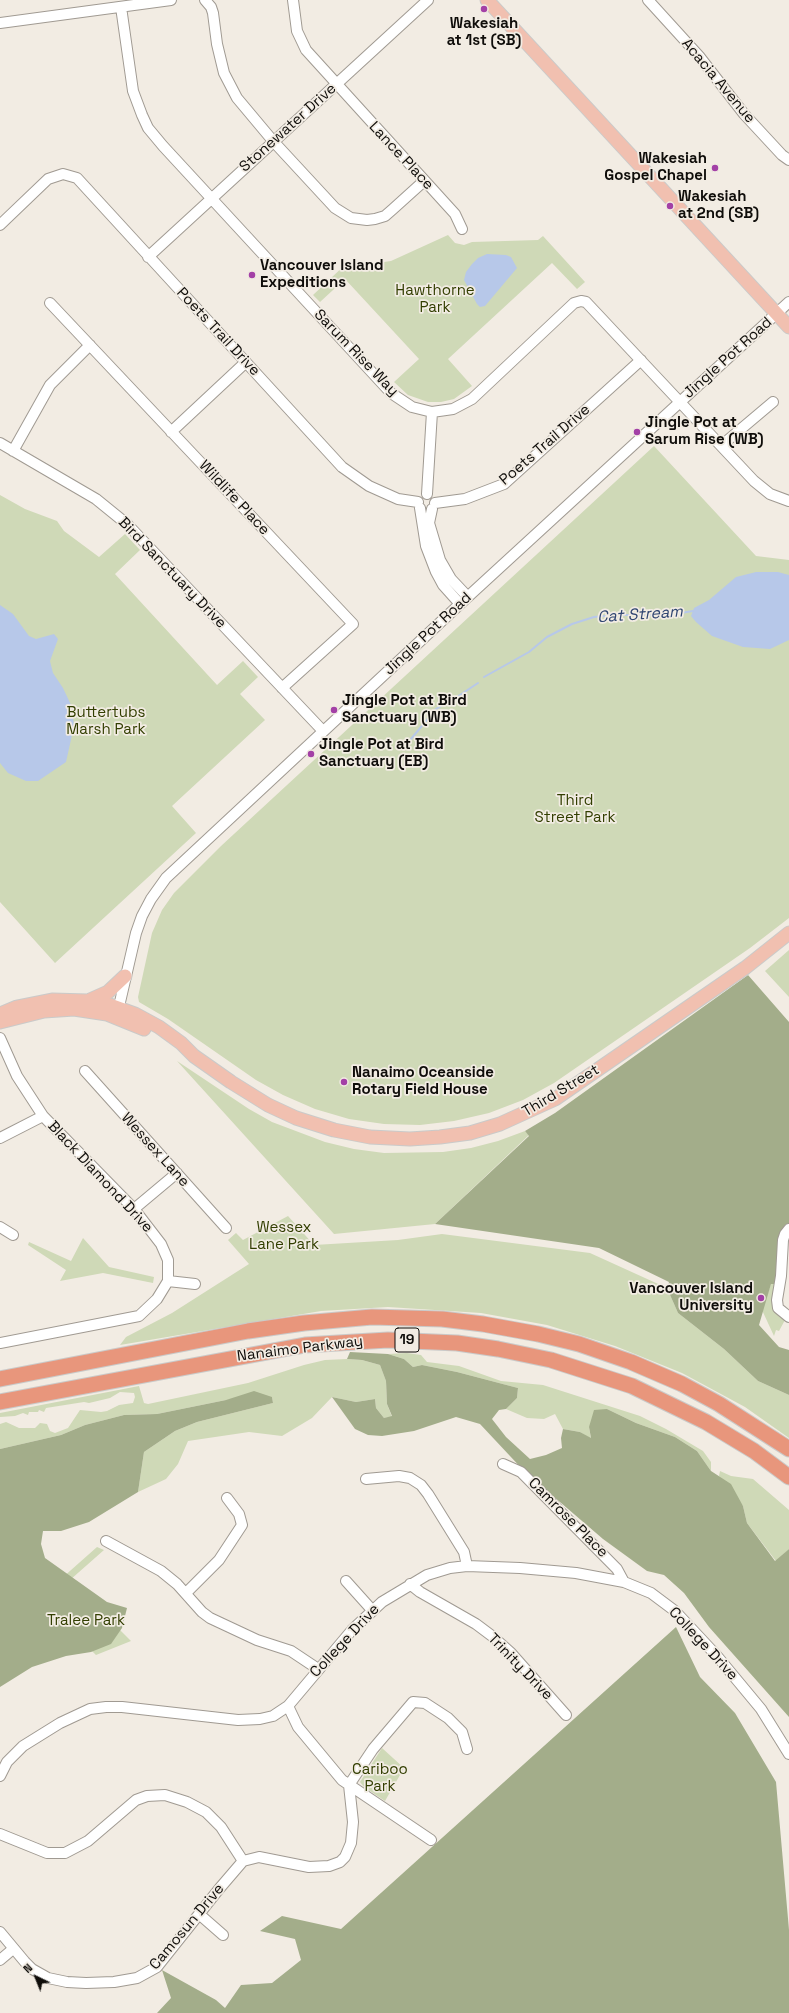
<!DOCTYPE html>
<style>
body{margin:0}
#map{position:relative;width:789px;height:2013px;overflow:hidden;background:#f2ece3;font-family:"Space Grotesk",sans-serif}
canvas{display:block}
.north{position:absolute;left:16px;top:1957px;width:40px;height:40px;-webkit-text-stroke:3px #f2ece3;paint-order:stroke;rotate:317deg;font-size:11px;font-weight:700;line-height:16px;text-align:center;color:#0f0d0a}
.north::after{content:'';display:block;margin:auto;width:14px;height:18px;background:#0f0d0a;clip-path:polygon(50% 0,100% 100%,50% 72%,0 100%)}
</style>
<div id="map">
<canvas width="789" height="2013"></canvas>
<div class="north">N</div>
</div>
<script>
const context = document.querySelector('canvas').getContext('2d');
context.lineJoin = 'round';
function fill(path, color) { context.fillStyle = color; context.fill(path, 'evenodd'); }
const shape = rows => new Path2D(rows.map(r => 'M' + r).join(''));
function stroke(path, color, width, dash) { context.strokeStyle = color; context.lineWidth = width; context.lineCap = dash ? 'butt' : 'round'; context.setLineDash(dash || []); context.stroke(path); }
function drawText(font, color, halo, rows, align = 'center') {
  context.font = font + ' "Space Grotesk",sans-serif'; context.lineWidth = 3.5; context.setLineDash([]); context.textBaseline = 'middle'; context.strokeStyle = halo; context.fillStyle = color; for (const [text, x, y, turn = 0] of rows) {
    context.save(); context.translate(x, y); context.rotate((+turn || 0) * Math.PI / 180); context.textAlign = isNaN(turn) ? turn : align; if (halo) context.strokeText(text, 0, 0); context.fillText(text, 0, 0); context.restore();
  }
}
const green = shape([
 [448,235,455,243,464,245,472,242,538,240,543,236,585,282,577,289,552,263,448,359,472,386,454,399,441,402,428,402,408,395,394,382,419,359,345,279,320,302,313,295,348,262,363,265,391,261],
 [654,446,756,556,789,560,789,918,750,948,554,1083,523,1100,489,1113,454,1121,420,1125,384,1124,349,1119,315,1109,283,1095,256,1080,168,1019,139,1002,138,997,152,933,162,910,174,893,221,846],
 [0,495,25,509,57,521,64,531,99,557,125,534,140,550,115,574,217,685,243,661,258,677,240,694,265,720,172,806,196,833,55,963,0,902],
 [789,950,789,997,765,971],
 [177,1061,249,1109,272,1122,325,1142,354,1149,384,1153,443,1152,471,1148,498,1141,525,1131,529,1135,435,1224,334,1234],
 [288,1216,314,1245,398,1240,442,1234,590,1253,667,1288,678,1313,724,1349,758,1381,789,1395,789,1438,745,1407,682,1373,615,1346,547,1325,481,1313,388,1307,321,1311,120,1345,126,1337,172,1313,249,1264,228,1240,236,1233,243,1240],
 [83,1238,109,1267,154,1277,153,1283,103,1273,60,1281,66,1270,28,1245,29,1242,71,1261],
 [771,1284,776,1284,777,1311,785,1320,779,1331,776,1330,774,1336,762,1310],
 [407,1353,421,1355,427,1362,459,1366,501,1381,543,1385,640,1416,666,1429,703,1451,711,1462,711,1471,697,1451,675,1437,636,1423,607,1409,589,1427,591,1439,580,1432,563,1429,555,1414,544,1419,527,1418,506,1409,517,1398,518,1388,457,1372,422,1365,413,1367,404,1359,388,1354],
 [347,1359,362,1360,380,1365,386,1381,387,1404,392,1417,384,1418,376,1408,375,1399,356,1402,332,1397,312,1418,282,1436,249,1432,188,1441,178,1464,166,1479,138,1492,144,1452,175,1431,197,1422,273,1403,272,1397,226,1400,157,1414,124,1415,85,1425,61,1435,0,1449,0,1424,6,1422,19,1428,35,1428,40,1423,47,1424,50,1431,55,1433,68,1428,80,1410,101,1412,107,1411,119,1405,133,1403,135,1397,134,1393,120,1392,110,1398,89,1403,84,1402,46,1408,44,1412,39,1410,38,1412,29,1412,28,1415,23,1413,15,1416,0,1417,0,1413,139,1386,144,1403,148,1404,248,1383,304,1365,325,1360],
 [720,1471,731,1476,753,1479,789,1510,789,1549,776,1561,747,1523,743,1506,719,1476],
 [97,1547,104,1550,70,1580,131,1641,96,1655,41,1601,0,1633],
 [382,1748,404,1768,385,1801,364,1787,360,1782]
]);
const forest = shape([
 [748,975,789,1022,789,1223,785,1225,778,1239,776,1284,771,1284,759,1325,779,1347,789,1350,789,1395,758,1381,724,1349,678,1313,667,1288,669,1282,599,1248,435,1224,529,1136,525,1131,555,1113],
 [350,1352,388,1354,404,1359,413,1367,422,1365,457,1372,518,1388,517,1398,506,1409,499,1410,492,1419,506,1437,530,1459,546,1455,562,1448,561,1438,563,1429,580,1432,591,1438,589,1427,594,1410,607,1409,636,1423,675,1437,697,1451,711,1471,731,1484,743,1506,747,1523,775,1561,789,1549,789,1717,709,1627,684,1593,664,1575,647,1571,603,1539,525,1472,480,1424,456,1417,414,1431,382,1436,368,1435,355,1429,332,1397,356,1402,375,1399,376,1408,384,1418,392,1416,387,1404,386,1381,380,1365,362,1360,347,1359],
 [254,1391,272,1397,273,1403,197,1422,175,1431,144,1452,138,1492,89,1522,61,1531,43,1531,41,1544,45,1558,107,1602,127,1608,122,1628,111,1644,91,1652,66,1656,32,1667,0,1687,0,1449,61,1435,85,1425,124,1415,157,1414,226,1400],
 [676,1627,700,1677,735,1713,776,1782,789,1930,789,2013,157,2013,171,1998,162,1970,216,2000,225,2008,241,1985,272,1983,301,1960,295,1939,260,1931,282,1916,341,1929]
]);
const water = shape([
 [487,254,506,255,511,257,517,268,485,306,480,307,477,304,464,280,466,272,472,264,478,258],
 [756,572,778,572,789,575,789,640,770,649,743,647,712,636,696,622,691,616,694,608,709,600,736,577],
 [0,605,13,614,29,636,36,639,54,634,58,639,50,661,53,673,63,688,72,707,74,726,66,762,38,781,26,781,8,773,0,763]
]);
const stream = shape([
 [484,677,529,652,547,637,572,624,594,617,615,615,668,615,693,611],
 [411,739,436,709,457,697,478,683]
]);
const minor = shape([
 [205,0,211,7,213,13,217,44,224,73,237,98,273,141,335,208,351,218,367,220,375,219,385,216,393,209,424,181],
 [293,0,297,31,306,50,455,214,462,229],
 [648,0,699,56,744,114,782,155,789,160],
 [121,7,133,91,142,115,148,128,163,146,391,393,412,407,432,412,453,409,472,399,574,303,581,301,586,302,754,481,770,494,789,501],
 [0,23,171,0],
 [0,225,48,179,63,174,77,178,342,467,369,486,398,499,418,502],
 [148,257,428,0],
 [50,303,353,624,282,688],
 [171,432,246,362],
 [0,443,96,499,128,525,323,731],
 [722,445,773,402],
 [13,451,50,385,90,345],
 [427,494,432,412],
 [435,503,465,499,504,484,641,360],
 [420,508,426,546,436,572,443,585,460,604],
 [432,509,429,523,440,560,451,579,468,597],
 [117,1015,136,933,142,916,151,899,166,878,460,604,789,302],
 [0,1038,17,1076,43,1116,134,1209,161,1244,168,1260,168,1281,157,1299,139,1316,0,1343],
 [85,1071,226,1228],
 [0,1138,43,1116],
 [134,1209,177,1173],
 [0,1227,13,1235],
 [789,1229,785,1234,783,1240,781,1276,777,1300,778,1308,789,1317],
 [168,1281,195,1284],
 [503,1464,521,1472,617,1569,624,1582],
 [366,1479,399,1476,410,1478,421,1485,428,1494,464,1552,467,1566],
 [106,1541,161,1571,177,1584,202,1612,210,1618,257,1640,291,1651,318,1669],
 [346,1581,372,1610],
 [410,1584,420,1592,476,1624,492,1636,511,1653,566,1715],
 [186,1593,219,1560,242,1525,239,1514,227,1498],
 [288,1706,298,1727,342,1780,431,1840],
 [0,1776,7,1762,23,1746,60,1723,90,1709,106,1707,122,1707,238,1720,260,1719,273,1716,288,1706,352,1630,382,1602,427,1575,450,1568,467,1566,520,1568,576,1573,624,1582,651,1593,675,1611,717,1656,761,1709,789,1754],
 [0,1834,47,1853,65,1853,88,1841,136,1800,147,1796,165,1795,187,1802,206,1812,221,1827,243,1861,259,1857,309,1867,329,1866,340,1862,345,1857,351,1843,353,1822,349,1785,373,1749,413,1702,425,1703,448,1718,462,1732,467,1749],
 [199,1914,223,1935],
 [0,1932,25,1962,32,1969,48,1978,67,1982,86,1983,114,1982,137,1978,157,1967,219,1889,243,1861],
 [0,1960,13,1949]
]);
const major = shape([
 [487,0,789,327],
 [90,1000,108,992,125,976],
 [0,1014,17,1007,52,1000,88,1001,110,1005,135,1014,159,1027,181,1043,194,1056,231,1082,268,1105,296,1118,334,1130,370,1137,410,1139,440,1137,470,1133,500,1124,555,1099,745,968,789,933],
 [0,1022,44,1011,74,1009,107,1014,144,1029]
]);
const highway = shape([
 [0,1379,248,1331,304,1323,372,1317,442,1319,483,1324,538,1334,579,1344,631,1362,682,1384,719,1404,789,1449],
 [0,1402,305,1345,388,1340,457,1343,498,1349,551,1360,632,1386,706,1422,754,1451,789,1477]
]);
const markers = [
 [484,9,4,"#a340a6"],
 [715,168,4,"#a340a6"],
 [670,206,4,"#a340a6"],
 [252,275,4,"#a340a6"],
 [637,432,4,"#a340a6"],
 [334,710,4,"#a340a6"],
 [311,754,4,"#a340a6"],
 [344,1082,4,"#a340a6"],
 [761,1298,4,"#a340a6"]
];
const shields = [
 [407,1340,24]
];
const shieldNames = [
 ["19",407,1340]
];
const poiNames = [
 ["Wakesiah",484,24,"center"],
 ["at 1st (SB)",484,41,"center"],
 ["Wakesiah",707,159,"right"],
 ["Gospel Chapel",707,176,"right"],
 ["Wakesiah",678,197],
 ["at 2nd (SB)",678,214],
 ["Vancouver Island",260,266],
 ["Expeditions",260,283],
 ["Jingle Pot at",645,423],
 ["Sarum Rise (WB)",645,440],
 ["Jingle Pot at Bird",342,701],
 ["Sanctuary (WB)",342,718],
 ["Jingle Pot at Bird",319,745],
 ["Sanctuary (EB)",319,762],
 ["Nanaimo Oceanside",352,1073],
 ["Rotary Field House",352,1090],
 ["Vancouver Island",753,1289,"right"],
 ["University",753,1306,"right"]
];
const streetNames = [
 ["Acacia Avenue",718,81,50],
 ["Stonewater Drive",288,128,-42],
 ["Lance Place",401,156,47],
 ["Poets Trail Drive",218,332,47],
 ["Sarum Rise Way",356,353,46],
 ["Jingle Pot Road",728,358,-42],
 ["Poets Trail Drive",545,445,-41],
 ["Wildlife Place",234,498,47],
 ["Bird Sanctuary Drive",172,573,46],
 ["Jingle Pot Road",428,634,-43],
 ["Third Street",561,1091,-31],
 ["Wessex Lane",155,1150,48],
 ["Black Diamond Drive",100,1177,47],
 ["Nanaimo Parkway",300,1349,-7],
 ["Camrose Place",568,1518,45],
 ["College Drive",345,1641,-47],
 ["College Drive",703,1644,47],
 ["Trinity Drive",520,1667,46],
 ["Camosun Drive",187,1927,-50]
];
const parkNames = [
 ["Hawthorne",435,291],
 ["Park",435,308],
 ["Buttertubs",106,713],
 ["Marsh Park",106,730],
 ["Third",575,801],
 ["Street Park",575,818],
 ["Wessex",284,1228],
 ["Lane Park",284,1245],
 ["Tralee Park",86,1621],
 ["Cariboo",380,1770],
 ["Park",380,1787]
];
const waterNames = [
 ["Cat Stream",640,615,-4]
];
fill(green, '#cfd9b7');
fill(forest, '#a3ad8a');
fill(water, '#b7c8e9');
stroke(stream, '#b7c8e9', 2);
stroke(minor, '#a09a92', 12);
stroke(major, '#cacac9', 15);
stroke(highway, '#cacac9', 17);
stroke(minor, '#fff', 10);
stroke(major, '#f1c0b0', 13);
stroke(highway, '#e8967c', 15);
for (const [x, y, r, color] of markers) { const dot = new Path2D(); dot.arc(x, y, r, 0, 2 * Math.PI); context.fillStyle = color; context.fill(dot); stroke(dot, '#f2ece3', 1.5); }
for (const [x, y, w] of shields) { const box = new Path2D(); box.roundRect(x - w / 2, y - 12, w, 24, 3); context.fillStyle = '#f2ece3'; context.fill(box); stroke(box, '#0f0d0a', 1); }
drawText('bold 14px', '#0f0d0a', null, shieldNames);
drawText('bold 15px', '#0f0d0a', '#f2ece3', poiNames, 'left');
drawText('15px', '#0f0d0a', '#f2ece3', streetNames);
drawText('15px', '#323e01', '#f2ece3', parkNames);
drawText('italic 16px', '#304672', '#f2ece3', waterNames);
</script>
